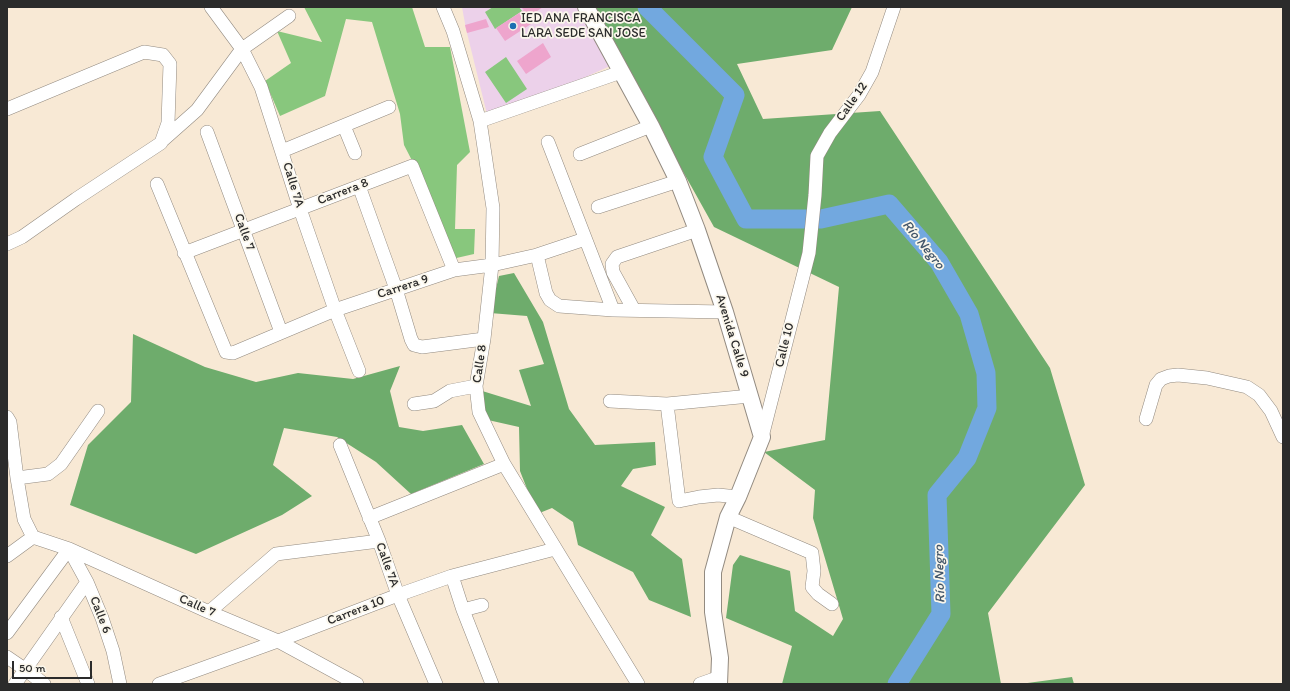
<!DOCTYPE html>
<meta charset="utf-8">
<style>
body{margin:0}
#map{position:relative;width:1290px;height:691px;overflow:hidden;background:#f8e9d5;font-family:Itim,sans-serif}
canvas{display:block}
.frame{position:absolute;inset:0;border:8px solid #2b2b2b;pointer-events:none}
.scale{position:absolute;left:12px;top:661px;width:80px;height:18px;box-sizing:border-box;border:2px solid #2b2b2b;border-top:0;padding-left:5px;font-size:12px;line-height:14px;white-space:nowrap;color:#2b2b2b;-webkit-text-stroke:3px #fbf7ec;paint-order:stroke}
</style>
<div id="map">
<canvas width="1290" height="691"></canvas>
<div class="frame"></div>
<div class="scale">50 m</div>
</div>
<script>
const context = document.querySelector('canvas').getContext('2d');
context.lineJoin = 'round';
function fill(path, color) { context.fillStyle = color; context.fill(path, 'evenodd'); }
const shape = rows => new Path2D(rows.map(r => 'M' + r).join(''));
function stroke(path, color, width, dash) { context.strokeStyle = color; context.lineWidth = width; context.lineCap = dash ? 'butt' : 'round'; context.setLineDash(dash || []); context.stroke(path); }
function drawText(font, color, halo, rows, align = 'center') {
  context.font = font + ' Itim,sans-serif'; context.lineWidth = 3.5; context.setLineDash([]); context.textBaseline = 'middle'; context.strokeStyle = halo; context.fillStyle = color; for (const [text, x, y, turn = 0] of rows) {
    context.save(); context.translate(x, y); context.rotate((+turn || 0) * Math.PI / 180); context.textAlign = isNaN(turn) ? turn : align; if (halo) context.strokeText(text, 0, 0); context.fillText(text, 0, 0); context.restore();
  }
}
const built = shape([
 [462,7,578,7,610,66,559,89,487,114,466,29]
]);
const green = shape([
 [304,7,412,7,425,47,450,47,470,152,457,165,455,229,475,229,474,254,452,259,422,180,404,145,400,114,372,22,346,19,325,96,280,116,265,81,291,63,277,31,322,42],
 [493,7,519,7,522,11,495,29,485,12],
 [506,57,527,89,506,103,485,72]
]);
const forest = shape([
 [591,7,852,7,832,50,737,64,763,119,880,111,1050,368,1085,485,988,613,1001,684,782,684,792,646,726,618,733,565,740,555,790,571,795,611,833,636,843,619,813,518,815,490,764,452,825,440,839,287,714,227],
 [514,273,543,322,569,409,595,445,655,442,656,465,633,469,621,486,665,507,651,535,682,559,691,617,649,600,633,572,578,545,573,522,552,508,537,514,520,471,519,427,488,420,479,390,531,406,519,370,544,364,527,316,490,313,499,276],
 [133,334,205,367,256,382,298,373,353,379,400,366,390,391,399,427,423,431,462,425,484,464,411,494,376,462,337,437,284,428,273,465,312,496,282,515,196,554,70,505,88,445,131,402],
 [1072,677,1074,684,1020,684]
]);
const river = shape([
 [647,7,735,95,713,157,746,219,821,219,889,204,939,262,969,314,986,373,987,408,967,458,937,495,941,614,897,684]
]);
const building = shape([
 [521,7,543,7,527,18,531,24,505,41,496,28,524,10],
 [486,19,489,27,467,33,465,25],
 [543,43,551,57,526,74,517,61]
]);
const minor = shape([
 [211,7,242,49,261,87,300,209,335,310,359,371],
 [443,7,453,31,480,121,493,208,492,265,484,339,476,386,479,412,504,464,638,684],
 [7,109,144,52,163,55,170,64,168,123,161,143,76,199,22,237,7,244],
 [480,121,621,72],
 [344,126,355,153],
 [207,132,281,332],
 [162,141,197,110,242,49,289,16],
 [548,142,613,310],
 [282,151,389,107],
 [580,154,651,126],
 [157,184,226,352,233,353,335,310,454,270,492,265,537,255,585,239],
 [359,186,396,289,411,339,414,345,422,347,484,339],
 [598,207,678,181],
 [184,253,412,166,454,270],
 [537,255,546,293,550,300,559,306,613,310,725,312],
 [634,310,613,272,612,264,617,257,697,230],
 [610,401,667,404,750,396],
 [414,404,434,401,450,391,476,386],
 [667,404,679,501,699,497,718,495,738,497],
 [7,417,10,422,17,478,24,519,33,537],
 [1146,419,1156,385,1161,379,1169,376,1178,375,1207,378,1247,387,1259,395,1271,411,1283,437],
 [762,437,809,253,815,195,817,156,830,133,859,95,872,72,894,7],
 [340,445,379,541,398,595,436,684],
 [17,478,48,474,61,464,98,411],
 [728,517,812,553,814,571,812,587,818,594,832,604],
 [369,518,504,464],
 [33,537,69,549,209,612,278,641,357,684],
 [7,556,33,537],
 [452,576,463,610,492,684],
 [463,610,482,605],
 [209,612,276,554,379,541],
 [61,617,88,684],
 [7,633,69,549,87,582,102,618,113,651,120,684],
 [7,657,26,670,44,684],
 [15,684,87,582],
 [159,684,278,641,398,595,452,576,555,549],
 [700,684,720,677]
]);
const tertiary = shape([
 [586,7,651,126,678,181,697,230,725,312,762,437,738,497,728,517,713,572,713,612,720,658,719,684]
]);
const markers = [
 [513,26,4,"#1f6fb2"]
];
const poiNames = [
 ["IED ANA FRANCISCA",521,19],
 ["LARA SEDE SAN JOSE",521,34]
];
const streetNames = [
 ["Calle 12",852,102,-55],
 ["Calle 7A",293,185,73],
 ["Carrera 8",343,192,-21],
 ["Calle 7",244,232,70],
 ["Carrera 9",403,287,-18],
 ["Avenida Calle 9",732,336,73],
 ["Calle 10",785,345,-76],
 ["Calle 8",480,364,-82],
 ["Calle 7A",387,565,70],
 ["Calle 7",197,606,24],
 ["Carrera 10",356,611,-21],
 ["Calle 6",100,615,69]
];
const waterNames = [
 ["Río Negro",923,245,51],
 ["Río Negro",940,574,-92]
];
fill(built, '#ecd1ea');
fill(green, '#88c77d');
fill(forest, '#6eac6c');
stroke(river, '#72a8df', 19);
fill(building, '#eea5cd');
stroke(minor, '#928a80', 14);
stroke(tertiary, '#928a80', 18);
stroke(minor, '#fff', 13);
stroke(tertiary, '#fff', 16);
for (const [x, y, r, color] of markers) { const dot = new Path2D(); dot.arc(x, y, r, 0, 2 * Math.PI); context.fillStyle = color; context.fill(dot); stroke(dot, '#fbf7ec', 1.5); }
drawText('13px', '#2b2b2b', '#fbf7ec', poiNames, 'left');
drawText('13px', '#2b2b2b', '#fbf7ec', streetNames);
drawText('italic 14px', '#44576a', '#fbf7ec', waterNames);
</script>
